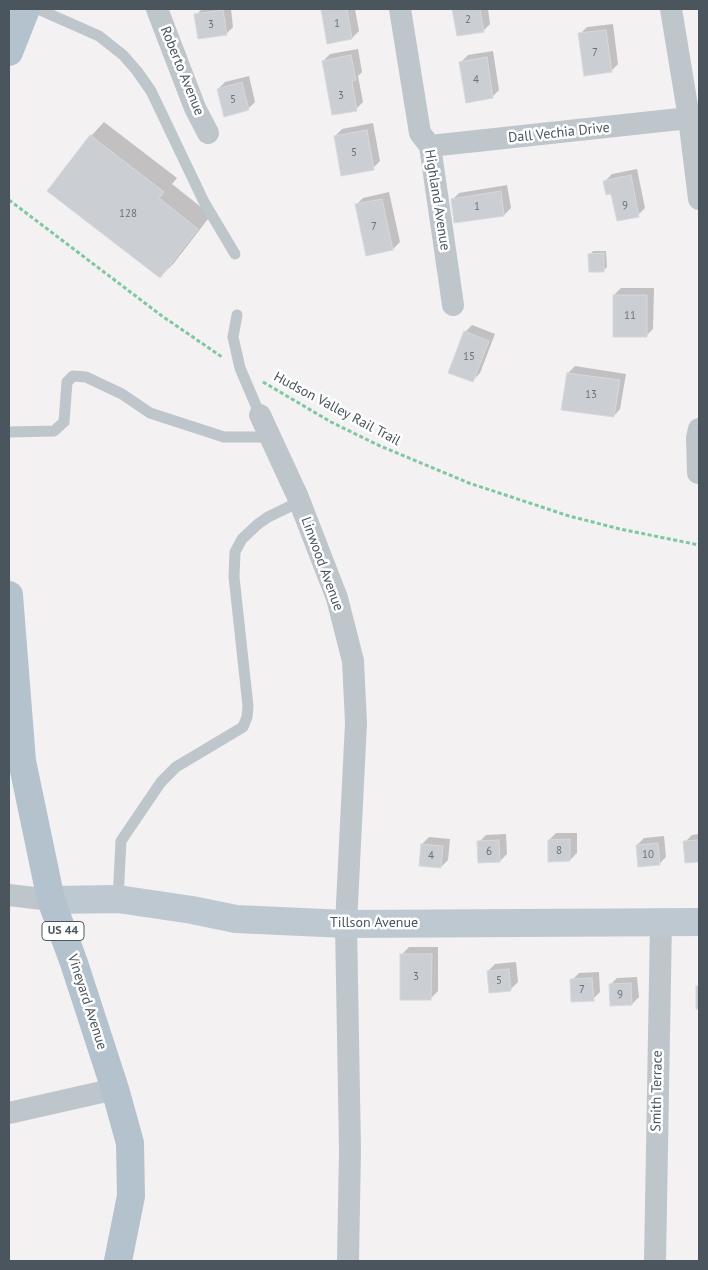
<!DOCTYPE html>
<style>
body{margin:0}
#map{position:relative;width:708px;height:1270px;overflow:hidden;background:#f3f1f1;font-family:"PT Sans",sans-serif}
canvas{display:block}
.frame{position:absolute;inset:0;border:10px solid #4a555d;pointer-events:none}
</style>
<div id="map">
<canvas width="708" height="1270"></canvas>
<div class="frame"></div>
</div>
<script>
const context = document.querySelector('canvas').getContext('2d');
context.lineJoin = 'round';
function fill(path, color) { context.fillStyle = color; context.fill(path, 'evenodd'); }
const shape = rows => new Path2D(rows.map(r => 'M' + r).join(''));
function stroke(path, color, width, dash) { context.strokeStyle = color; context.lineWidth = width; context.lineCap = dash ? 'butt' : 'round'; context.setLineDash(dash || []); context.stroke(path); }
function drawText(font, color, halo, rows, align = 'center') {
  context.font = font + ' "PT Sans",sans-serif'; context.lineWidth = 5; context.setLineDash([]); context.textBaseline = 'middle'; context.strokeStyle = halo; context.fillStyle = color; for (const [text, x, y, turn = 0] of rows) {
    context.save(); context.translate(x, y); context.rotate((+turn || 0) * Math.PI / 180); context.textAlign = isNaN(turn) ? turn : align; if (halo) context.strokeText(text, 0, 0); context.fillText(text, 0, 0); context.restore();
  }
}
const shadow = shape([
 [202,9,231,9,233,27,226,34,196,15],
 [323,9,355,9,359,31,352,38,328,42],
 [453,9,488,9,490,24,483,31,458,35],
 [613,24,618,64,611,71,580,34,587,27],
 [358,49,362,72,358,76,363,102,356,109,323,61,330,54],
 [493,51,499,90,492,97,461,62,468,55],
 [249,76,255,102,248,109,218,89,225,82],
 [104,122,177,178,172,184,211,215,174,263,160,277,91,136],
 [373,123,380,161,373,168,335,136,342,129],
 [637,169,645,208,638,215,612,193,605,181,612,174],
 [507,185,511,208,504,215,452,200,459,193],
 [389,192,400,242,393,249,356,205,363,198],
 [593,251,606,251,607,267,604,270,590,255],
 [621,288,654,288,653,329,646,336,614,295],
 [472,325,495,334,480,373,473,380,465,332],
 [575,366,626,374,620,409,614,416,563,409,568,373],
 [556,833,577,833,577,853,570,860,549,840],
 [506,834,507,854,500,861,479,842,486,835],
 [699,834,699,861,686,862,685,842,692,835],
 [664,836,666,857,659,864,637,845,644,838],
 [429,837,450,839,448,860,441,867,422,844],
 [409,947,438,947,438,991,431,998,402,954],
 [516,962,518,982,511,989,488,971,495,964],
 [599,972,600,992,593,999,572,980,579,973],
 [637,977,639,997,632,1004,610,985,617,978]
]);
const building = shape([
 [321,9,347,9,352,39,327,44,321,9],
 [452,9,480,9,484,32,457,36,452,9],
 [223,10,227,35,198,39,194,14,223,10],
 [606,30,612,72,584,76,578,33,606,30],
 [351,55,356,80,352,81,357,111,332,115,322,61,351,55],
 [487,57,493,98,466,103,459,62,487,57],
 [242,82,249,110,224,117,217,89,242,82],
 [367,130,374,170,341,176,334,136,367,130],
 [90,135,164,192,159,198,198,229,160,278,47,191,90,135],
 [631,175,639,217,617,221,611,194,606,195,603,181,631,175],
 [501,191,504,216,454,223,451,199,501,191],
 [382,199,393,250,366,256,355,204,382,199],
 [604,253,604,272,589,272,588,254,604,253],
 [613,295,647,295,647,337,613,337,613,295],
 [464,331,489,341,473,382,448,373,464,331],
 [567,373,620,380,614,417,561,410,567,373],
 [570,839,570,861,548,862,548,840,570,839],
 [499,840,500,862,478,863,477,841,499,840],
 [699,840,699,862,685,863,683,841,699,840],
 [658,843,660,865,638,867,636,845,658,843],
 [421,844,443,846,441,868,419,866,421,844],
 [400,954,432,954,431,1000,400,1000,400,954],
 [509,969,511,991,489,993,487,971,509,969],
 [592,978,594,1001,571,1002,570,979,592,978],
 [631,983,632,1005,610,1006,609,984,631,983],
 [696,986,699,986,699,1009,696,1009,696,986]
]);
const path = shape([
 [9,200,162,316,222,357],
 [263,382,331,422,378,445,469,483,569,516,620,529,699,545]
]);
const lane = shape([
 [38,9,99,36,123,55,137,71,151,91,204,202,235,254],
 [237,315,233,337,240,368,260,415],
 [9,432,54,431,64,422,67,382,73,376,86,377,122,394,150,413,224,437,269,437],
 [118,899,121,841,161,782,176,767,243,727,247,717,248,706,234,577,235,552,242,539,258,524,268,517,299,502]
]);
const street = shape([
 [157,9,195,108,208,133],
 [400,9,420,133,430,146,453,305],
 [671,9,689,118,699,199],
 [430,146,689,118],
 [260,415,297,495,337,598,353,661,356,723,346,924,350,1150,348,1261],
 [698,473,697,438,699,429],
 [9,895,51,900],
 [9,1113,115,1089],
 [655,1261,661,922]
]);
const secondary = shape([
 [51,900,118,899,192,910,236,919,346,924,699,922]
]);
const primary = shape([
 [9,52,26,9],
 [9,595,22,761,51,900,74,963,115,1089,130,1143,131,1196,118,1261]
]);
const numberNames = [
 ["2",468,20],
 ["1",337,24],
 ["3",211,25],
 ["7",595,53],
 ["4",476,80],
 ["3",341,96],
 ["5",233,100],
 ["5",354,153],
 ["9",625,206],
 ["1",477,207],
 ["128",128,214],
 ["7",374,227],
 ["11",630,316],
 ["15",469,357],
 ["13",591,395],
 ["8",559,851],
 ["6",489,852],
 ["10",648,855],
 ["4",431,856],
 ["3",416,977],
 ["5",499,981],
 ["7",582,990],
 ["9",620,995]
];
const shields = [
 [63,931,42]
];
const shieldNames = [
 ["US 44",63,931]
];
const streetNames = [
 ["Roberto Avenue",182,71,68],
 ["Dall Vechia Drive",559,133,-6],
 ["Highland Avenue",437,200,81],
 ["Hudson Valley Rail Trail",337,409,28],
 ["Linwood Avenue",322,564,70],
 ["Tillson Avenue",374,923],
 ["Vineyard Avenue",87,1002,72],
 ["Smith Terrace",657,1091,-89]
];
fill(shadow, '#0003');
fill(building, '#cbced3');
stroke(building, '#d5d8dc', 1);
stroke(path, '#7ec8a0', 3, [4, 2.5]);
stroke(lane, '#bec6cc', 11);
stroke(street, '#bec6cc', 22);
stroke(secondary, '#bec8d1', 28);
stroke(primary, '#b3c2cd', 28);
drawText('11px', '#6a737a', null, numberNames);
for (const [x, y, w] of shields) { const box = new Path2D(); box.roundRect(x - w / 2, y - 9.5, w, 19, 4); context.fillStyle = '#fff'; context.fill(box); stroke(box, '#4a555d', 1); }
drawText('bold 12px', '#4a555d', null, shieldNames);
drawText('14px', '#4a555d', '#fff', streetNames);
</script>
